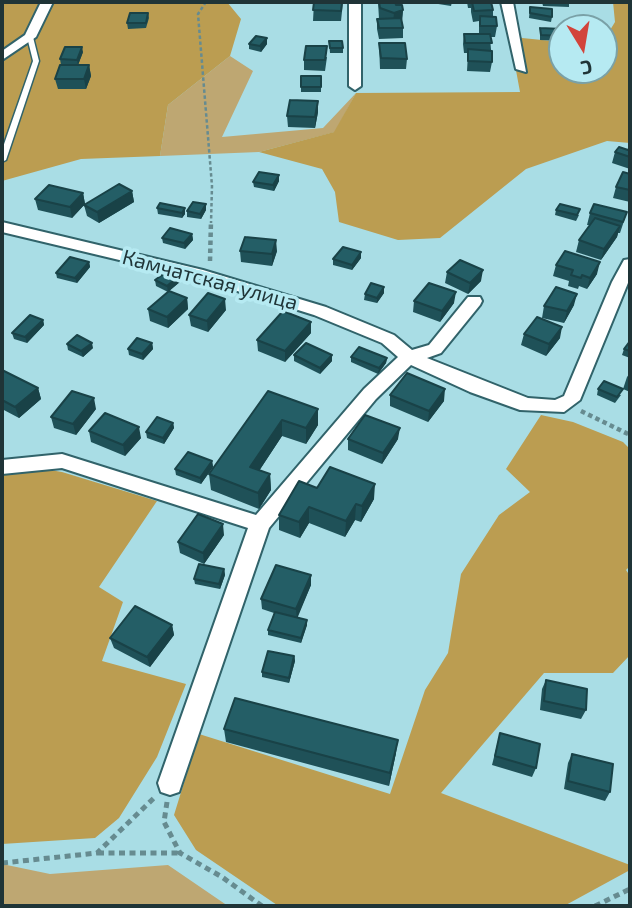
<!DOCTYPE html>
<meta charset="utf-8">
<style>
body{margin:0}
#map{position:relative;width:632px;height:908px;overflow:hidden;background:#a9dde5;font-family:"Exo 2",sans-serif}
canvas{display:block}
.frame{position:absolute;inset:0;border:4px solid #1f3437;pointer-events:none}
.north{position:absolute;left:548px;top:14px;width:70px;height:70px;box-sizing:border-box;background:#b6eaf2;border:2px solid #7aa1a7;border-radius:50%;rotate:169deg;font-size:19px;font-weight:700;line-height:28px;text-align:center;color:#1f3437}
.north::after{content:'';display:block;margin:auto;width:24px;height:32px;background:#d2443b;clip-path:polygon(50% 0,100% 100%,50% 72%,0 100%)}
</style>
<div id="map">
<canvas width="632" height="908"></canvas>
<div class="frame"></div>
<div class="north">С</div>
</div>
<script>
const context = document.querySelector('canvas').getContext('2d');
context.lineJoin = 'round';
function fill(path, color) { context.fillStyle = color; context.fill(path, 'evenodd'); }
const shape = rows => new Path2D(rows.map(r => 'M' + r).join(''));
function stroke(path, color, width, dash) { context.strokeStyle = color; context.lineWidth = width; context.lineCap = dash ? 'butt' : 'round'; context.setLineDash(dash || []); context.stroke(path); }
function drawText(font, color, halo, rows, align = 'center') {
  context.font = font + ' "Exo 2",sans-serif'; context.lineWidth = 7; context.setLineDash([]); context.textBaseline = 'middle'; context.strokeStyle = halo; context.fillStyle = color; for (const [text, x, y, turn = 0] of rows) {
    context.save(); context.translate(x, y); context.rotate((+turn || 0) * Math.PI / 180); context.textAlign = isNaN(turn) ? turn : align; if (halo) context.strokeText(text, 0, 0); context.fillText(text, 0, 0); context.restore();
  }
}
const green = shape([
 [230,56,253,71,222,137,323,128,356,93,335,132,259,152,160,156,168,105],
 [2,864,50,874,168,865,228,906,2,906]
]);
const forest = shape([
 [2,2,227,2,241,19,230,56,168,105,160,156,81,159,2,181],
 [613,2,630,2,630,143,607,141,526,169,440,238,398,240,339,222,335,192,322,169,259,152,334,132,356,93,520,92,508,27,522,38,562,42,562,70,604,70,604,40,615,22],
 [541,415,573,422,623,442,630,449,630,566,626,570,630,576,630,655,613,673,544,673,441,793,630,865,630,870,564,906,277,905,196,850,174,815,199,734,390,794,425,690,448,653,461,574,499,515,530,492,506,469],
 [2,462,62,472,157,501,99,587,123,602,102,661,186,684,157,757,119,818,95,838,2,844]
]);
const pathFar2 = shape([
 [206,2,198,14,212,186,211,223]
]);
const pathFar1 = shape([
 [210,261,211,221],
 [581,411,630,435]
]);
const path = shape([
 [167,802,164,822,180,853,222,877,262,906],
 [98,853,180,853],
 [2,863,97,853,156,796],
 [595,906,630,889]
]);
const lane = shape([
 [30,35,33,37,39,61,6,160,2,162,2,150,33,61,27,37,30,35]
]);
const street = shape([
 [41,2,53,2,36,37,2,60,2,51,25,35,41,2],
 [349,2,361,2,361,86,355,90,349,86,349,2],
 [501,2,513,2,526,72,516,69,501,2],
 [2,222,203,270,326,307,394,335,412,350,429,345,468,297,480,297,482,301,480,305,441,353,427,358,528,398,555,400,564,396,612,282,624,260,630,259,630,278,580,400,564,412,520,410,470,392,411,365,376,399,269,528,182,783,179,792,170,795,161,792,158,783,248,528,62,468,2,474,2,460,62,454,256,515,364,389,398,357,382,343,314,315,199,279,2,232,2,222]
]);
const wall = shape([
 [314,2,343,2,341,21,313,21],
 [378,2,403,2,403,3,395,4,396,5,403,10,402,21,403,28,403,38,379,39,377,29,377,19,379,19],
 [432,2,452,2,451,6,432,3],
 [467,2,491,2,493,10,493,17,497,26,495,37,490,37,492,62,490,72,467,71,468,53,464,53,463,44,464,34,479,34,479,21,473,22,471,12,471,8,468,8],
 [542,2,569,2,569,7,543,6],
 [530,7,552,17,551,22,529,18],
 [148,13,149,18,146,28,128,29,127,23],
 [540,28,562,29,562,41,540,40],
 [267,38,267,44,261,52,249,49,249,44],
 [329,41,343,48,343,53,330,53],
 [379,43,407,59,406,69,380,69],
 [83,52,78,65,61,65,60,59],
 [327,57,325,71,304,70,304,60],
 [89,65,91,76,86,89,58,89,55,79],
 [301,76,321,76,321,92,301,92],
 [318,112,315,128,288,127,287,116],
 [630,148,630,169,612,163,615,152,628,150],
 [630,174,630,202,613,198,616,187],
 [279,175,279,181,274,191,254,187,253,182],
 [132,191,134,202,99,223,87,216,84,205],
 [83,193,85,204,72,218,38,210,35,199],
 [157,208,185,214,182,218,158,214],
 [206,210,201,219,187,217,187,211],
 [556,210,579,215,576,221,555,215],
 [627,212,620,233,618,233,617,237,601,260,576,252,579,240,590,225,587,225,590,213],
 [192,234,193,240,185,249,163,243,162,238],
 [240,251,277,251,272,266,241,262],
 [361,258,352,270,333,265,333,259],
 [89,262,90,267,77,283,57,278,56,273],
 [556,265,597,274,587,289,579,286,578,289,568,286,569,281,553,276],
 [447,272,481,281,468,294,445,283],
 [155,280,181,281,169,291,187,298,188,309,168,328,150,321,148,309,168,292,156,286],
 [384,287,384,293,377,303,364,300,365,294],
 [414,301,454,303,440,322,413,312],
 [574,305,564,323,542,318,544,306],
 [226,310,208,332,191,326,189,315],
 [43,320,44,325,27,343,14,339,12,333],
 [311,333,285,362,258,351,257,340],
 [524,334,560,338,546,356,521,345],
 [630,341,630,358,622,355,624,349],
 [152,343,153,349,143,360,129,355,128,349],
 [67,344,93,348,83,357,68,350],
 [294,355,332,355,332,361,320,374,294,361],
 [351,357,387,358,386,363,378,374,351,362],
 [2,370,38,388,41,399,19,418,2,409],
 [630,373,630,392,623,389,627,377],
 [598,389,621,395,615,403,597,395],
 [268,391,318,409,318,425,306,444,282,436,259,471,270,474,271,490,259,509,211,490,209,474],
 [390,395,444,401,428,422,390,406],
 [96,409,76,435,54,428,51,417],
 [173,423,174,428,164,444,147,438,146,432],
 [89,431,141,438,125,456,91,442],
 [348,439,398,439,382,464,348,450],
 [212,461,213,467,201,484,176,475,175,469],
 [317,488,374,499,361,522,355,520,345,537,309,523,300,538,279,530,279,515],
 [224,535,204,564,180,553,178,542],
 [224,569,225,575,220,589,195,584,194,579],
 [311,575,311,585,297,617,307,620,307,625,301,643,268,635,268,630,274,613,262,609,261,599],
 [172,625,174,635,150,667,114,648,110,638],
 [294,656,295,661,289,683,262,677,262,672],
 [546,680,586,710,581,719,540,710,542,689],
 [224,729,396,753,389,786,226,742],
 [500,733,536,768,532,777,492,765],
 [572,754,610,792,605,801,564,789,568,763]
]);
const shadedWall = shape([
 [403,10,402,20,393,23,394,13],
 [267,38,267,44,261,52,260,46],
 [82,47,83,52,78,65,77,60],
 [89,65,91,76,86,89,84,79],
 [318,101,318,112,315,128,315,117],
 [279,175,279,181,274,191,273,185],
 [132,191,134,202,99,223,97,212],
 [83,193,85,204,72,218,70,207],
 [206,204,206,210,201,219,200,214],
 [185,208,185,214,182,218,182,213],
 [620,226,617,237,601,260,604,249],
 [192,234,193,240,185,249,184,243],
 [276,240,277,251,272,266,272,254],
 [361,252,361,258,352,270,352,265],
 [89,262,90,267,77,283,75,278],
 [600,262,597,274,587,289,590,278],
 [483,270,481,281,468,294,470,283],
 [180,275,181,281,168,292,167,286],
 [384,287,384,293,377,303,377,298],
 [456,292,454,303,440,322,442,311],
 [577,294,574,305,564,323,567,311],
 [187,298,188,309,168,328,167,317],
 [225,299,226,310,208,332,207,321],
 [43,320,44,325,27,343,25,337],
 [311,322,311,333,285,362,285,351],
 [562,327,560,338,546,356,549,344],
 [92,343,93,348,83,357,81,351],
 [152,343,153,349,143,360,142,354],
 [332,355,332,361,320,374,320,368],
 [387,358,386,363,378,374,379,368],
 [38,388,41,399,19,418,15,407],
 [445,389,444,401,428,422,429,411],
 [94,398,96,409,76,435,73,424],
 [318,409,318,425,306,444,306,428],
 [282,420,282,436,251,483,250,467],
 [173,423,174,428,164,444,163,438],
 [139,427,141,438,125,456,123,445],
 [400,428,398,439,382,464,383,453],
 [212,461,213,467,201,484,200,478],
 [270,474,271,490,259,509,258,493],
 [375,484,374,499,361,522,362,506],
 [356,504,355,520,345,537,346,521],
 [309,507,309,523,300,538,299,522],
 [223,524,224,535,204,564,203,553],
 [224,569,225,575,220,589,219,584],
 [311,575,311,585,297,619,296,609],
 [307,620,307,625,301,643,301,638],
 [172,625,174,635,150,667,147,657],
 [294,656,295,661,289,683,289,678],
 [398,740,396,753,389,786,390,773]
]);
const building = shape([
 [314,2,342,2,341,11,313,10,314,2],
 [379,2,395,2,396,5,402,5,403,10,394,13,380,8,379,2],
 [472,2,491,2,493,10,474,11,472,2],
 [530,7,552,9,552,17,530,13,530,7],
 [130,13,148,13,146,23,127,23,130,13],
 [480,16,496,17,497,26,480,26,480,16],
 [401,18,403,28,379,28,377,19,401,18],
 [540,28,562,29,562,36,541,35,540,28],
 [464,34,490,34,492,43,465,43,464,34],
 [256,36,267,38,260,46,249,44,256,36],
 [329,41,342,41,343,48,330,48,329,41],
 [379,43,405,43,407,59,381,58,379,43],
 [306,46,327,46,325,60,304,60,306,46],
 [65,47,82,47,77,60,60,59,65,47],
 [468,49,492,51,492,62,468,61,468,49],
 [60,65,89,65,84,79,55,79,60,65],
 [301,76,321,76,321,87,301,87,301,76],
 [290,100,318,101,315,117,287,116,290,100],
 [619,147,628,150,630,148,630,157,615,152,619,147],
 [259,172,279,175,273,185,253,182,259,172],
 [623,172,630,174,630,190,616,187,623,172],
 [119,184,132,191,97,212,84,205,119,184],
 [49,185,83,193,70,207,35,199,49,185],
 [193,202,206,204,200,214,187,211,193,202],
 [160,203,185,208,182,213,157,208,160,203],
 [560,204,580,209,577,215,556,210,560,204],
 [594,204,627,212,623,222,590,213,594,204],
 [595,218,620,226,604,249,579,240,595,218],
 [170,228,192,234,184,243,162,238,170,228],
 [245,237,276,240,272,254,240,251,245,237],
 [343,247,361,252,352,265,333,259,343,247],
 [565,251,600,262,590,278,582,275,581,278,571,275,573,270,556,265,565,251],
 [70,257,89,262,75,278,56,273,70,257],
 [460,260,483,270,470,283,447,272,460,260],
 [169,270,180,275,167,286,155,280,169,270],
 [371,283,384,287,377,298,365,294,371,283],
 [429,283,456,292,442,311,414,301,429,283],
 [556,287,577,294,567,311,544,306,556,287],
 [169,291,187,298,167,317,148,309,169,291],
 [208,293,225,299,207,321,189,315,208,293],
 [283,311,311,322,285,351,257,340,283,311],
 [30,315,43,320,25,337,12,333,30,315],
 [537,317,562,327,549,344,524,334,537,317],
 [77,335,92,343,81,351,67,344,77,335],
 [137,338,152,343,142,354,128,349,137,338],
 [630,341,630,351,624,349,630,341],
 [306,343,332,355,320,368,294,355,306,343],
 [359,347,387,358,379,368,351,357,359,347],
 [2,370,38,388,15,407,2,400,2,370],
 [407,373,445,389,429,411,390,395,407,373],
 [604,381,623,389,617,397,598,389,604,381],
 [72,391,94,398,73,424,51,417,72,391],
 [268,391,318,409,306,428,282,420,250,467,270,474,258,493,209,474,268,391],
 [105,413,139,427,123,445,89,431,105,413],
 [365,415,400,428,383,453,348,439,365,415],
 [157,417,173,423,163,438,146,432,157,417],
 [188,452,212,461,200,478,175,469,188,452],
 [330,467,375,484,362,506,356,504,346,521,309,507,299,522,279,515,299,481,317,488,330,467],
 [198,514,223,524,203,553,178,542,198,514],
 [199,564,224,569,219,584,194,579,199,564],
 [276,565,311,575,296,609,261,599,276,565],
 [135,606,172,625,147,657,110,638,135,606],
 [275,612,307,620,301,638,268,630,275,612],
 [268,651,294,656,289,678,262,672,268,651],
 [546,680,587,689,586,710,544,701,546,680],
 [235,698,398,740,390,773,224,729,235,698],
 [500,733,540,744,536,768,495,756,500,733],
 [572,754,613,764,610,792,568,781,572,754]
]);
const streetNames = [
 ["Камчатская улица",210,280,15]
];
fill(green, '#bea772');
fill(forest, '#bb9d51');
stroke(lane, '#31636a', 3);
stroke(street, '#31636a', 4);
stroke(pathFar2, '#668b90', 2.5, [3.5, 2.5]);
stroke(pathFar1, '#668b90', 4.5, [4.5, 3.5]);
stroke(path, '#668b90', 5, [6, 4.5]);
fill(lane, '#fff');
fill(street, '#fff');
fill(wall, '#1f5158');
fill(shadedWall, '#194247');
fill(building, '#245e66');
stroke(building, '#194247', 2);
drawText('21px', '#1f3437', '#b6eaf2', streetNames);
</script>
